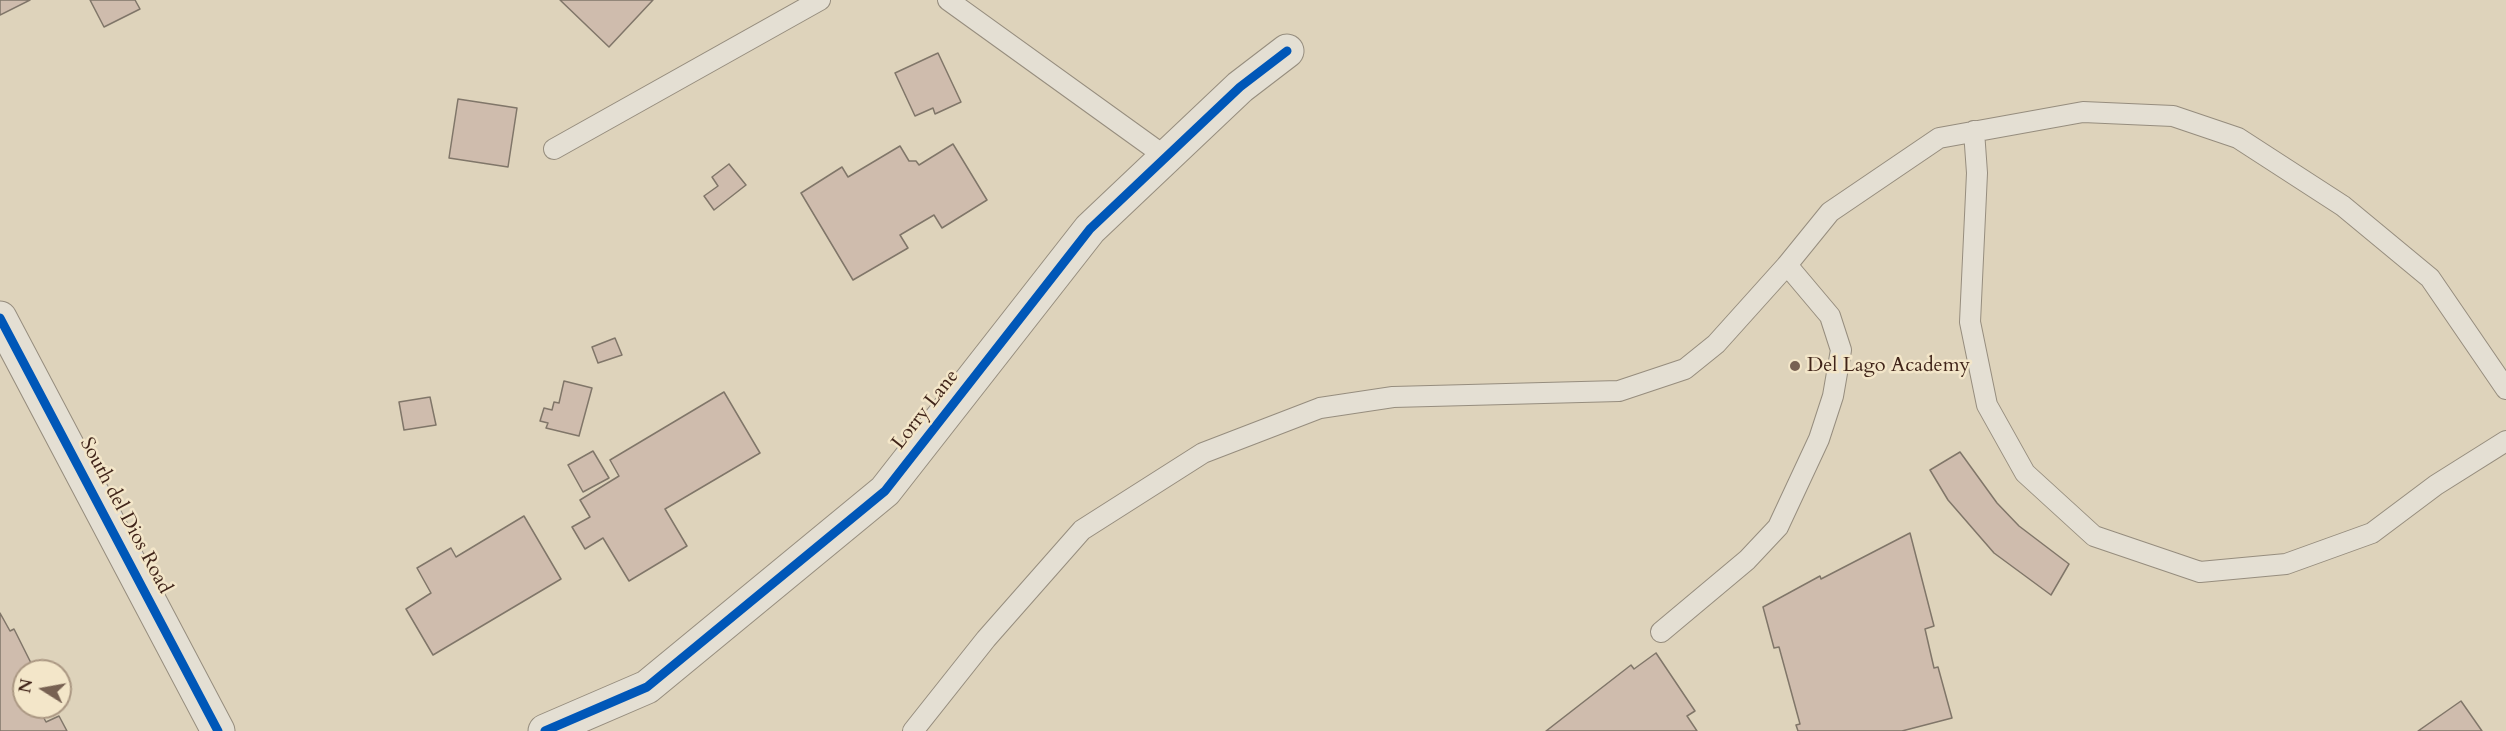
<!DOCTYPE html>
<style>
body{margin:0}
#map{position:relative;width:2506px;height:731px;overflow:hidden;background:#ded3bb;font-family:Cardo,serif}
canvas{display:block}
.north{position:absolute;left:12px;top:659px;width:60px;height:60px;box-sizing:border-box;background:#f3e6c9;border:2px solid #ab9883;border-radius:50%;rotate:281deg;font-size:16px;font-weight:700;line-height:24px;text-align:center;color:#402419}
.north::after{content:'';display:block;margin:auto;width:21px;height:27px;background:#776152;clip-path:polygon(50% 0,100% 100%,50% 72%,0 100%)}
</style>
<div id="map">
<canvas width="2506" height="731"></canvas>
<div class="north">N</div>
</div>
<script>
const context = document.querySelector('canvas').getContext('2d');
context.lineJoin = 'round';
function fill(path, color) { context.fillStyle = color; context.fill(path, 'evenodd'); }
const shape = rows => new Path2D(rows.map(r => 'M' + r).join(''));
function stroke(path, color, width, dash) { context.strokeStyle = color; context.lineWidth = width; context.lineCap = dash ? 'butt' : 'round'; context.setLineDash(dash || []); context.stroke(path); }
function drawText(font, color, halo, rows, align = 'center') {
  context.font = font + ' Cardo,serif'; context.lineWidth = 5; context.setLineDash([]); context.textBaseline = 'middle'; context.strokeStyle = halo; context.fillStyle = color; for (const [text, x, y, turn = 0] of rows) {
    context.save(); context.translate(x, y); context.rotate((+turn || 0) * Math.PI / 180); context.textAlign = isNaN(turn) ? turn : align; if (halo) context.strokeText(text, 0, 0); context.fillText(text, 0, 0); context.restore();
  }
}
const building = shape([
 [0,0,30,0,0,15,0,0],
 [90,0,135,0,140,9,104,27,90,0],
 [560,0,653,0,609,47,560,0],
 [938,53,961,102,935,114,933,108,915,116,895,73,938,53],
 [458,99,517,108,508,167,449,158,458,99],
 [953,144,987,200,942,228,934,215,900,235,908,248,853,280,801,193,842,167,848,177,900,146,909,161,916,161,919,165,953,144],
 [729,164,746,185,714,210,704,196,718,186,712,177,729,164],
 [615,338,622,355,598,363,592,347,615,338],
 [564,381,592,388,579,436,546,428,548,423,540,421,544,408,552,410,554,402,559,403,564,381],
 [724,392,760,453,665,509,687,546,629,581,603,538,585,549,572,527,590,517,580,500,619,476,610,460,724,392],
 [430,397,436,425,404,430,399,402,430,397],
 [593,451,609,478,583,492,568,465,593,451],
 [1960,452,1997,503,2019,526,2069,564,2051,595,1994,553,1948,500,1930,470,1960,452],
 [524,516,561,579,433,655,406,609,431,593,417,568,451,548,456,557,524,516],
 [1910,533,1934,626,1925,629,1934,668,1938,667,1952,718,1902,731,1798,731,1796,725,1800,724,1779,647,1774,648,1763,607,1820,576,1821,579,1910,533],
 [0,613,10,631,14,629,35,671,24,671,24,707,38,707,46,722,59,716,67,731,0,731,0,613],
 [1656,653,1695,711,1687,716,1697,731,1546,731,1631,665,1634,669,1656,653],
 [2461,701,2482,731,2418,731,2461,701]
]);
const service = shape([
 [948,0,1166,157],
 [1974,131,1977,173,1970,322,1987,405,2025,473,2094,536,2200,572,2286,564,2372,533,2436,485,2506,441],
 [554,149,820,0],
 [1661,632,1747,560,1778,527,1819,439,1833,396,1841,350,1830,316,1787,265],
 [913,731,986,639,1082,530,1203,453,1320,408,1393,397,1619,391,1685,369,1716,344,1787,265,1830,212,1939,138,2083,112,2173,116,2238,138,2343,206,2430,278,2506,389]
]);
const minor = shape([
 [0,318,218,731],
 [545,731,647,687,885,491,1090,229,1240,87,1287,51]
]);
const cycleway = shape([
 [0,318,218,731],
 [545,731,647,687,885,491,1090,229,1240,87,1287,51]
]);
const markers = [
 [1795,366,6,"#776152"]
];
const poiNames = [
 ["Del Lago Academy",1807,366]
];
const streetNames = [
 ["Lorry Lane",926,410,-52],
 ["South del Dios Road",125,516,62]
];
fill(building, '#cfbcad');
stroke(building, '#807669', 1.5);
stroke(service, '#968d7e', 22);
stroke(minor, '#968d7e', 35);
stroke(service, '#e4dfd3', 20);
stroke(minor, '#e4dfd3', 33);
stroke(cycleway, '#0057b8', 9);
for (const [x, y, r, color] of markers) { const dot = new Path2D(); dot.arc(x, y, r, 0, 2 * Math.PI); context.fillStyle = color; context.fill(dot); stroke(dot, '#f3e6c9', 2); }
drawText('20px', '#402419', '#f3e6c9', poiNames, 'left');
drawText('20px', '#402419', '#f3e6c9', streetNames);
</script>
